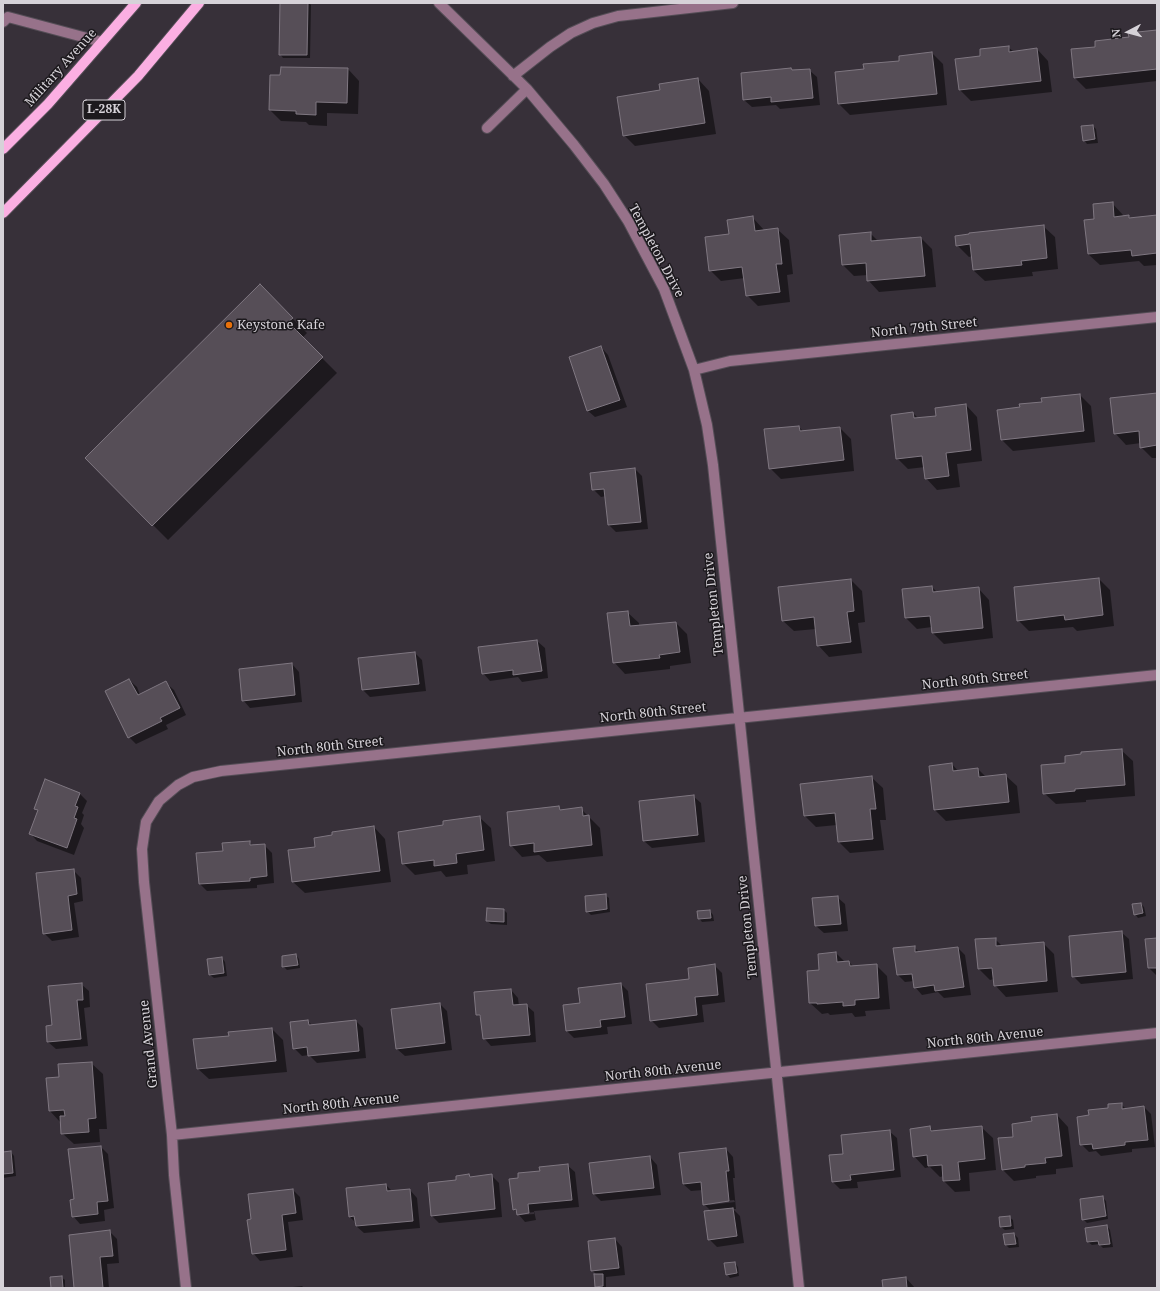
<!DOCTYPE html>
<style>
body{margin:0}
#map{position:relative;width:1160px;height:1291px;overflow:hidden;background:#373039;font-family:"Noto Serif",serif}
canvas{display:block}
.frame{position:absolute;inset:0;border:4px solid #d6d2d8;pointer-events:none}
.north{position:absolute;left:1108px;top:12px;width:40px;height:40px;-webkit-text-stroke:3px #1c191d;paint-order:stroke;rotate:264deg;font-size:11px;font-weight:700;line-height:16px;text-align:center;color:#d6d2d8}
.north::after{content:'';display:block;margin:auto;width:14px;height:18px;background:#d6d2d8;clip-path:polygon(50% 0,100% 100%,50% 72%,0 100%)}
</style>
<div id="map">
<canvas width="1160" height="1291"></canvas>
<div class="frame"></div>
<div class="north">N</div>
</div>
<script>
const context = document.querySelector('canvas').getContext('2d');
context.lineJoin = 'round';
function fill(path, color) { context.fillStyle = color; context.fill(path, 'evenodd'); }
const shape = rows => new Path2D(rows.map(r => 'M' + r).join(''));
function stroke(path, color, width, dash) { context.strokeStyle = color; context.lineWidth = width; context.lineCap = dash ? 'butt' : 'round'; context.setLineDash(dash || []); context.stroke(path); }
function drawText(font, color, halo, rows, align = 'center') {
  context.font = font + ' "Noto Serif",serif'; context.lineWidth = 3; context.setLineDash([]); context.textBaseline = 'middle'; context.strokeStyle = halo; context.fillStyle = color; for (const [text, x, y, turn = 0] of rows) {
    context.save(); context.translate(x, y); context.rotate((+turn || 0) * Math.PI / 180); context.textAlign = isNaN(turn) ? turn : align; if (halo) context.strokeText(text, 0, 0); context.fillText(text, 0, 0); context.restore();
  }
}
const shadow = shape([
 [281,3,309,3,311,5,310,58,283,58,280,54],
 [1157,32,1157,81,1086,89,1075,78,1072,50,1096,47],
 [1008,47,1014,52,1037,49,1048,61,1052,92,971,101,960,90,957,59,982,57],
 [932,53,943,64,947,105,850,115,839,104,865,70],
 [348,69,359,81,358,114,327,113,327,126,309,125,306,122,281,121,270,110,271,76],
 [809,70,817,77,820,105,780,109,776,105,752,107,744,100],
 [698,79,709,91,716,134,635,146,624,135,661,91],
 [1093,126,1096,129,1098,143,1087,144,1084,140],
 [1112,203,1123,215,1124,217,1129,216,1131,218,1157,216,1157,265,1144,266,1139,261,1100,265,1088,254,1095,220],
 [753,218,764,230,777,229,789,240,793,274,787,275,790,302,758,306,747,295,745,278,721,281,710,270,730,235],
 [1043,226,1055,237,1058,269,1032,272,1033,276,985,281,973,270,972,256,969,257,957,245],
 [870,233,879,242,921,238,932,249,936,287,879,292,868,280,868,275,854,276,843,265],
 [260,286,307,333,302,338,337,373,168,540,86,458],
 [601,347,608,355,627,407,595,417,587,410],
 [1157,394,1157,458,1152,458,1141,447,1141,443,1126,445,1115,433],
 [1080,395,1091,406,1095,442,1013,451,1002,440,998,411],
 [966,405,977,417,982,461,957,464,960,487,937,490,926,478,925,467,908,469,897,458,913,413,919,419,937,417],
 [799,427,803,431,840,428,851,439,854,471,781,479,770,468],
 [635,469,642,476,648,529,616,532,609,525,606,496,601,497,593,489],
 [1099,579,1110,590,1114,626,1077,631,1073,627,1029,631,1018,620],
 [851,580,862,591,865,622,858,623,862,653,829,657,818,645,816,629,794,631,782,620],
 [932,587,938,593,978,588,989,600,993,638,944,644,933,633,932,627,917,629,906,618],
 [627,612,639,623,639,626,676,623,687,634,691,663,670,666,670,669,625,674,614,662],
 [537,641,545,648,548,678,522,682,518,677,490,681,483,673],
 [415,653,422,660,426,691,370,697,363,690],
 [292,664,299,672,302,702,250,708,243,700],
 [129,680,137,687,140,695,166,683,174,690,186,715,166,725,168,729,136,744,129,737],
 [1121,750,1133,761,1135,796,1086,800,1086,802,1056,804,1044,793,1067,764],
 [952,764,958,771,978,769,986,777,1005,775,1017,786,1020,813,946,821,935,810],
 [871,777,883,788,886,820,880,820,884,850,850,853,839,842,837,825,816,827,805,816],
 [79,793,87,801,82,813,84,815,81,824,84,828,74,855,37,841,30,833,38,811,35,808],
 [693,796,701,803,705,842,652,848,644,841],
 [559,807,562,811,581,809,600,828,603,856,547,862,539,855,522,857,511,845],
 [479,817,491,828,495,861,467,865,468,874,446,877,441,871,415,875,403,863,444,826],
 [374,827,385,839,391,882,305,893,293,882,316,848],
 [249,842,254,846,264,845,272,853,274,883,257,885,257,888,207,891,200,884,197,854,224,851],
 [73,870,81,878,83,901,74,903,79,937,52,941,44,933],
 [605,895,609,898,610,912,591,915,587,911],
 [837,897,845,904,848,931,824,933,816,926,813,899],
 [1141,904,1144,907,1146,916,1138,918,1135,914],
 [504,910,507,913,507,925,491,924,487,921],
 [710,911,713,915,714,921,702,922,699,918],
 [1121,932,1129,939,1133,979,1081,984,1073,976],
 [995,939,1003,947,1043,943,1054,954,1058,992,1006,997,995,985,994,979,990,980,979,969],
 [1157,939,1157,976,1149,968],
 [914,947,920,953,958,948,965,955,971,995,944,998,938,992,922,995,915,987,914,981,905,982,898,975],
 [836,953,846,963,849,962,854,967,876,965,887,976,890,1009,865,1011,866,1016,855,1017,852,1013,830,1015,828,1013,822,1014,810,1003,820,971,819,954],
 [296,955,299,959,300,968,287,970,283,966],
 [222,958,225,962,227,976,214,978,210,975],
 [714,965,722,973,725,1002,702,1005,704,1022,659,1028,651,1020,690,980],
 [81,984,89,991,90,1007,84,1008,88,1046,56,1049,48,1042,53,1026],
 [621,984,628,991,632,1024,607,1027,608,1034,574,1038,567,1031,564,1006,582,1004],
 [511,990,518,998,519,1006,526,1005,534,1012,536,1042,491,1046,484,1038,482,1019,477,1014],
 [440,1004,447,1011,452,1050,405,1056,397,1049],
 [308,1021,313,1026,356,1021,363,1028,366,1058,317,1063,309,1055,302,1056,294,1048],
 [272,1029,283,1040,287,1072,209,1079,197,1068,230,1037,229,1033],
 [91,1063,103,1074,107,1129,99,1129,100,1142,74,1144,62,1133,61,1123,50,1111,60,1078],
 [1121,1104,1126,1109,1144,1107,1151,1114,1155,1147,1132,1149,1132,1152,1101,1156,1096,1151,1089,1152,1081,1144,1090,1116],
 [1057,1115,1068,1127,1073,1167,1056,1169,1056,1174,1036,1176,1036,1178,1014,1181,1003,1170,999,1139,1014,1137,1033,1122],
 [930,1127,934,1132,981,1127,993,1138,996,1170,969,1173,970,1191,955,1192,944,1181,944,1176,940,1177,930,1167,925,1168,914,1156],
 [889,1131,897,1138,901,1177,857,1182,858,1188,840,1189,833,1182,830,1156,844,1155],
 [101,1147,108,1154,114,1208,104,1210,105,1221,80,1224,73,1216,75,1200],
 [726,1149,733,1157,735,1178,733,1178,736,1209,733,1209,740,1216,744,1243,717,1247,709,1239,711,1211,704,1204,703,1190,691,1191,683,1184],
 [734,1200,735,1202,709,1205,709,1203],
 [11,1152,14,1156,16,1176,3,1178,3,1153],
 [650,1157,657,1165,661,1195,601,1201,594,1194],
 [567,1165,575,1172,579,1207,534,1211,536,1220,525,1222,514,1209,520,1179],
 [534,1212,534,1214,521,1215,519,1214],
 [469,1175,471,1177,491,1175,499,1183,502,1217,439,1223,432,1216,457,1181],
 [386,1185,393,1192,410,1190,417,1198,420,1228,364,1233,356,1226,356,1223,350,1217],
 [293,1190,300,1197,303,1220,288,1222,293,1257,260,1261,253,1253,252,1220],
 [1102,1197,1106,1201,1108,1219,1087,1223,1083,1219],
 [1009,1217,1013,1220,1014,1229,1005,1230,1001,1227],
 [1107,1226,1110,1230,1113,1247,1103,1248,1099,1244,1092,1245,1088,1242],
 [109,1231,117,1239,119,1263,107,1264,109,1288,75,1288],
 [1014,1234,1018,1238,1019,1247,1009,1248,1005,1244],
 [615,1239,622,1247,625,1275,606,1277,606,1288,597,1288,596,1286,597,1275,592,1270],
 [735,1263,738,1267,739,1276,730,1278,727,1274],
 [61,1277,65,1280,65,1288,52,1288],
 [906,1278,915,1288,884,1288],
 [302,1286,304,1288,284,1288]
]);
const building = shape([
 [280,3,308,3,307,55,279,55,280,3],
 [1157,30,1157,69,1074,78,1071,49,1095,47,1095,41,1129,37,1128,33,1157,30],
 [1009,46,1009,52,1037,48,1041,81,959,90,955,59,980,56,980,49,1009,46],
 [932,52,937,94,838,104,835,72,864,69,863,64,899,61,899,56,932,52],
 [281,67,348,68,347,103,316,102,316,115,296,114,296,111,269,110,270,75,280,75,281,67],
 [791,68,792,70,810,69,813,98,771,102,771,97,743,100,741,73,791,68],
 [698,78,705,123,623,136,617,97,660,90,659,84,698,78],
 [1093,125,1095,139,1083,141,1081,126,1093,125],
 [1113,202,1114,217,1129,215,1129,218,1157,215,1157,253,1132,256,1131,250,1088,254,1084,220,1094,219,1093,204,1113,202],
 [753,216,755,231,778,228,782,264,776,264,780,292,746,296,742,267,709,271,705,237,729,234,727,220,753,216],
 [1044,225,1047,258,1021,261,1022,265,973,270,970,244,956,246,955,236,969,234,969,233,1044,225],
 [871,232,871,241,921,237,925,276,867,281,866,263,842,265,839,235,871,232],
 [260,284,293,318,288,322,323,357,152,526,85,458,260,284],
 [601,346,620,400,587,411,569,357,601,346],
 [1157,393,1157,445,1140,448,1139,431,1114,434,1110,398,1157,393],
 [1080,394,1084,431,1001,440,997,410,1020,407,1019,404,1042,402,1041,398,1080,394],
 [966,404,971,450,946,453,949,476,925,479,922,456,896,459,891,415,913,412,914,418,936,416,935,408,966,404],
 [799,426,800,431,840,427,844,460,769,469,764,429,799,426],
 [635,468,641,522,608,525,604,489,592,490,590,473,635,468],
 [1099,578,1103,615,1065,620,1064,615,1017,621,1014,587,1099,578],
 [851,579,854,611,847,612,851,642,817,646,814,617,782,621,778,587,851,579],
 [932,586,933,592,979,587,983,628,932,633,930,616,905,618,902,589,932,586],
 [628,611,630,626,676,622,680,652,659,655,660,658,613,663,607,613,628,611],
 [537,640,542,671,513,675,513,670,482,674,478,647,537,640],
 [415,652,419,684,362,690,358,658,415,652],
 [292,663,295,695,242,701,239,669,292,663],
 [129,679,138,695,166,681,180,708,160,718,162,721,128,738,105,691,129,679],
 [1122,749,1125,785,1075,789,1075,791,1043,794,1041,765,1065,763,1065,756,1081,754,1081,752,1122,749],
 [952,763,953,771,978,768,979,777,1006,774,1009,802,934,810,929,766,952,763],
 [872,776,876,809,870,809,873,839,838,842,835,813,804,816,800,784,872,776],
 [45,779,80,793,75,806,78,807,74,818,77,819,67,848,29,834,38,810,34,809,45,779],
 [694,795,698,835,643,841,639,801,694,795],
 [559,806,560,810,582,807,583,816,589,815,592,845,534,852,534,843,510,846,507,812,559,806],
 [480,816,484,850,456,854,457,863,434,866,434,860,402,864,398,832,443,825,443,821,480,816],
 [374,826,380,871,292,882,288,850,315,847,314,838,332,835,332,832,374,826],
 [250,841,250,845,265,844,267,876,250,878,250,881,199,884,196,853,223,851,222,843,250,841],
 [74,869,77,894,68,896,72,930,43,934,36,873,74,869],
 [606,894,607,909,586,912,585,896,606,894],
 [838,896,841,924,815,926,812,898,838,896],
 [1141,903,1143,913,1134,915,1132,904,1141,903],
 [487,908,504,909,504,922,486,921,487,908],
 [710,910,711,918,698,919,697,911,710,910],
 [1122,931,1126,972,1072,977,1069,936,1122,931],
 [996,938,996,946,1044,942,1047,981,994,986,992,968,978,969,975,939,996,938],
 [1157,938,1157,968,1148,968,1145,939,1157,938],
 [915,946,915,952,958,947,964,987,935,991,934,985,914,988,912,974,897,975,893,948,915,946],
 [836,952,837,962,849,961,850,966,877,964,879,998,855,1000,855,1005,843,1006,843,1002,817,1004,817,1003,809,1003,807,971,819,970,818,954,836,952],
 [296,954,298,965,282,967,282,956,296,954],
 [222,957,224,973,209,975,207,959,222,957],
 [715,964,718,995,695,997,697,1015,650,1021,646,984,689,979,688,968,715,964],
 [82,983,83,1000,77,1000,81,1039,47,1042,46,1026,52,1025,48,986,82,983],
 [621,983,625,1017,600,1020,601,1027,566,1031,563,1005,580,1003,578,988,621,983],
 [511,989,513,1005,527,1004,530,1035,483,1039,480,1015,476,1015,474,992,511,989],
 [440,1003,445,1043,396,1049,391,1009,440,1003],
 [308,1020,309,1025,356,1020,359,1051,308,1056,307,1047,293,1049,290,1022,308,1020],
 [272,1028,276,1061,197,1069,193,1039,229,1036,228,1032,272,1028],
 [92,1062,96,1118,88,1119,89,1132,61,1134,60,1116,65,1116,64,1110,49,1111,46,1078,59,1077,58,1064,92,1062],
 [1122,1103,1122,1109,1144,1106,1148,1140,1125,1142,1125,1145,1093,1149,1092,1144,1080,1145,1077,1117,1089,1115,1088,1110,1108,1108,1108,1104,1122,1103],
 [1057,1114,1062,1156,1045,1158,1046,1163,1025,1165,1025,1167,1002,1170,998,1138,1013,1137,1012,1124,1032,1121,1031,1117,1057,1114],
 [930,1126,931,1131,982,1126,985,1159,958,1162,960,1180,943,1181,942,1165,928,1166,927,1155,913,1157,910,1129,930,1126],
 [890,1130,894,1170,850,1175,851,1180,832,1182,829,1155,843,1154,841,1135,890,1130],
 [101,1146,108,1201,97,1202,98,1214,72,1217,70,1200,74,1199,68,1149,101,1146],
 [726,1148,729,1171,726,1171,729,1201,703,1205,701,1182,683,1184,679,1153,726,1148],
 [11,1151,13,1173,3,1174,3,1152,11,1151],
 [650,1156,654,1188,593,1194,589,1163,650,1156],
 [568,1164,572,1200,528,1204,529,1213,517,1215,516,1209,513,1210,509,1179,518,1178,518,1173,540,1171,539,1167,568,1164],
 [469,1174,470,1177,492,1174,495,1209,431,1216,428,1183,456,1180,456,1176,469,1174],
 [386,1184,387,1191,410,1189,413,1221,356,1226,354,1216,349,1217,346,1188,386,1184],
 [293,1189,296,1213,282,1215,286,1250,252,1254,247,1220,251,1219,248,1194,293,1189],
 [1103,1196,1106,1216,1082,1220,1080,1199,1103,1196],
 [733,1208,737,1236,708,1240,704,1211,733,1208],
 [1010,1216,1011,1226,1000,1227,999,1217,1010,1216],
 [1107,1225,1110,1244,1099,1245,1098,1241,1087,1242,1085,1228,1107,1225],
 [110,1230,113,1256,100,1257,103,1288,74,1288,69,1235,110,1230],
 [1014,1233,1016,1244,1005,1245,1003,1234,1014,1233],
 [615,1238,619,1268,591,1271,588,1241,615,1238],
 [735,1262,737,1273,726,1275,724,1263,735,1262],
 [594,1274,603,1274,603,1286,595,1287,594,1274],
 [62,1276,63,1288,51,1288,50,1277,62,1276],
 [906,1277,907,1288,883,1288,882,1280,906,1277]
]);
const minor = shape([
 [439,3,527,89,574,145,604,184,628,221,664,289,694,370,707,425,713,465,799,1288],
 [3,22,8,17,102,42],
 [513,76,550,47,571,33,593,23,618,16,733,3],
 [487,128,527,89],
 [694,370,730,361,1157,317],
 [172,1135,1157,1033],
 [186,1288,174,1175,172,1135,144,882,142,849,146,822,159,801,178,785,193,777,221,771,1157,675]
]);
const major = shape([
 [3,149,48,104,136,3],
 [3,213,138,76,199,3]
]);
const markers = [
 [229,325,4,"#e8710a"]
];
const shields = [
 [104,110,42]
];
const shieldNames = [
 ["L-28K",104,110]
];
const streetNames = [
 ["Military Avenue",61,68,-48],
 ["Templeton Drive",656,251,62],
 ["North 79th Street",924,328,-6],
 ["Templeton Drive",714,604,-96],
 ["North 80th Street",975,680,-6],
 ["North 80th Street",653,713,-6],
 ["North 80th Street",330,747,-6],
 ["Templeton Drive",748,927,-96],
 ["North 80th Avenue",985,1038,-6],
 ["Grand Avenue",149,1044,-96],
 ["North 80th Avenue",663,1071,-6],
 ["North 80th Avenue",341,1104,-6]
];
const poiNames = [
 ["Keystone Kafe",237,325]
];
fill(shadow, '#0007');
fill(building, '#564e57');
stroke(building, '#7f7781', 1);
stroke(minor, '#544d56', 12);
stroke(major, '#544d56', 12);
stroke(minor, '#97728a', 10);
stroke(major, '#fbafe2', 10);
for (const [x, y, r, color] of markers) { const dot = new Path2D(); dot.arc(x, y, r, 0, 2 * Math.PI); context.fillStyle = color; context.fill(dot); stroke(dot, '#1c191d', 1.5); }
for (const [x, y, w] of shields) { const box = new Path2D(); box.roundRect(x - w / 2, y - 10, w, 20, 3); context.fillStyle = '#1c191d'; context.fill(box); stroke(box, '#d6d2d8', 1); }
drawText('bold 12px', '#d6d2d8', null, shieldNames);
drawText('13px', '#d6d2d8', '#1c191d', streetNames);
drawText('13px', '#d6d2d8', '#1c191d', poiNames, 'left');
</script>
